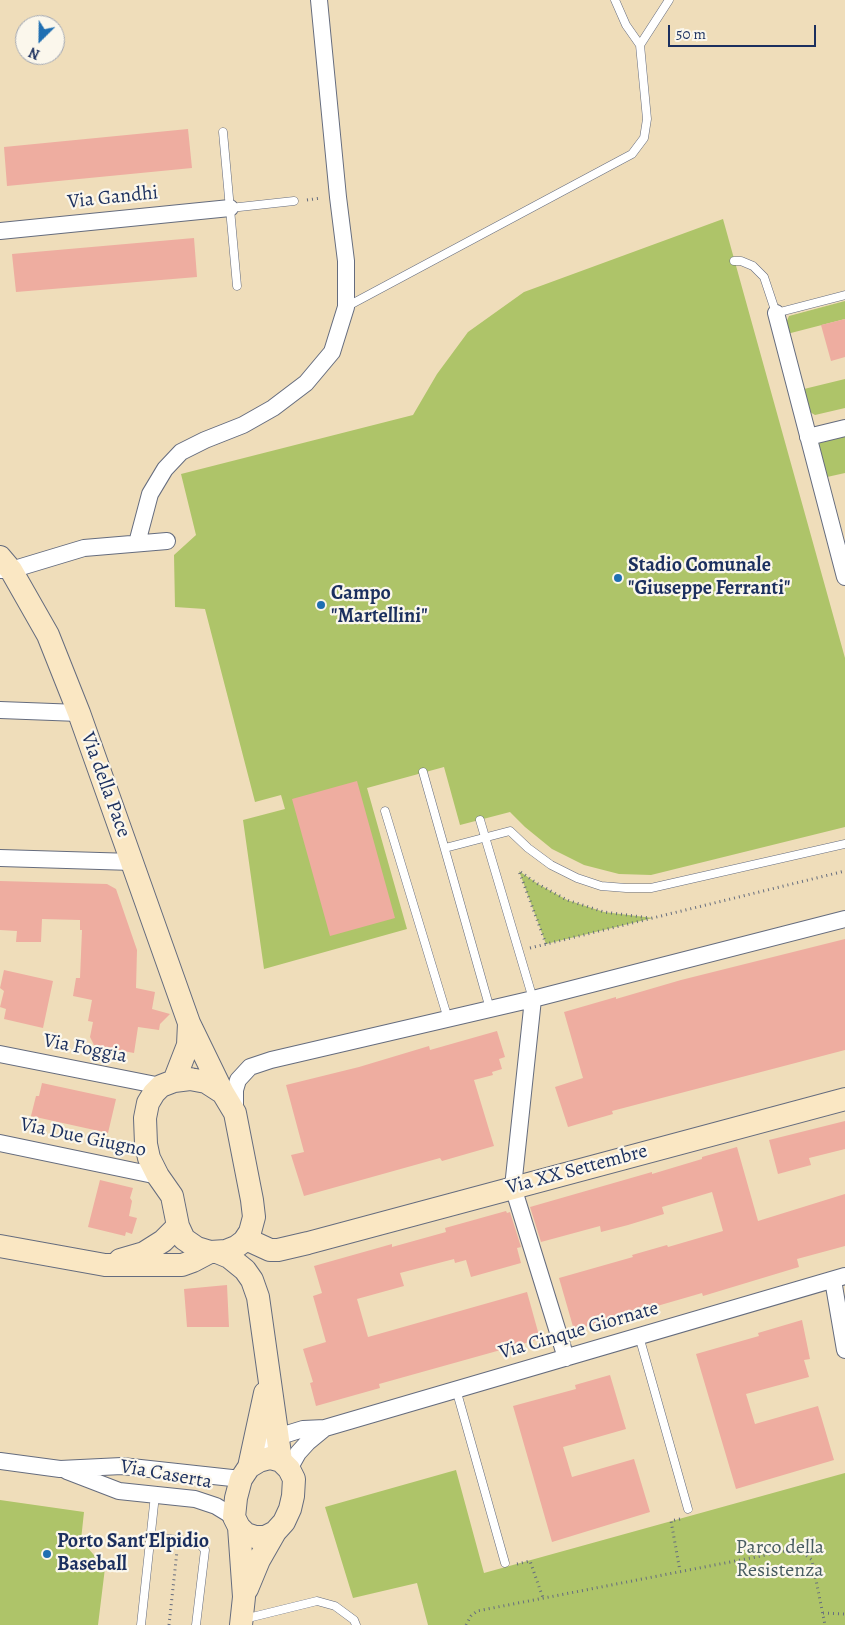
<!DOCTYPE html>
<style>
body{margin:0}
#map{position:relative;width:845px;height:1625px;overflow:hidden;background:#efddba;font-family:Alegreya,serif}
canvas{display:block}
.north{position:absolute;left:15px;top:15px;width:50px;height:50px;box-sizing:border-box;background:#fbf7ec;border:1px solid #a1a7b3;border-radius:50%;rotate:203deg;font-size:14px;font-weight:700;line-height:20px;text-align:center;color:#1b2f5e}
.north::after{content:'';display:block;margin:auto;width:18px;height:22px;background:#1f6fb2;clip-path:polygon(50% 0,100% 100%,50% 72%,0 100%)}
.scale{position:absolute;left:668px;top:25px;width:148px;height:22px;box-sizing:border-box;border:2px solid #1b2f5e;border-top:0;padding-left:6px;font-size:15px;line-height:18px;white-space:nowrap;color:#1b2f5e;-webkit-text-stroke:4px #fbf7ec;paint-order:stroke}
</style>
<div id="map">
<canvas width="845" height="1625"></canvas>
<div class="north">N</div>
<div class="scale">50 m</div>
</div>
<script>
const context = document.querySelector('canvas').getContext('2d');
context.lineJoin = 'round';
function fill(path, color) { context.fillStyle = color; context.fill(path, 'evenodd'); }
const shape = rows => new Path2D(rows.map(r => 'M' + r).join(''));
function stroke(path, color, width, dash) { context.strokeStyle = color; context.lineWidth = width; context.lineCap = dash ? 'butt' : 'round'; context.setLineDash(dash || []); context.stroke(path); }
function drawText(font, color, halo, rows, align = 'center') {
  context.font = font + ' Alegreya,serif'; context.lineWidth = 4.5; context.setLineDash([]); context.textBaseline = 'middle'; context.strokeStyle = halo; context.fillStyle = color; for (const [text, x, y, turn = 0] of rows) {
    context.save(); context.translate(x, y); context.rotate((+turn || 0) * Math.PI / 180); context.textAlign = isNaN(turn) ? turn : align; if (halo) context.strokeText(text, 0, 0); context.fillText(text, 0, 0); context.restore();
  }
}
const green = shape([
 [723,219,845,658,845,827,651,875,619,874,584,865,552,849,525,827,510,812,460,825,444,767,367,788,407,929,264,969,243,820,285,809,281,795,255,802,205,609,175,607,174,555,196,535,181,474,413,415,437,374,468,332,524,292],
 [845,301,845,319,787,334,785,325,789,316],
 [845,379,845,408,815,415,810,412,804,389],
 [845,435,845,473,827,477,819,444,821,441],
 [519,871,538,884,567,900,604,912,653,918,546,944],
 [456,1470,484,1573,845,1473,845,1625,428,1625,417,1583,353,1598,325,1507],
 [0,1500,84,1512,81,1540,105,1568,98,1625,0,1625]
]);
const building = shape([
 [188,129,192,168,7,186,4,147],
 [194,238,197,277,16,292,12,254],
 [845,319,845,357,831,361,821,325],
 [357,781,395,918,330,936,292,799],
 [0,881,107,884,116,889,137,950,136,988,155,992,152,1009,170,1014,160,1024,159,1030,138,1027,134,1053,101,1047,94,1045,90,1037,93,1022,88,1021,92,1000,73,996,76,978,80,978,82,930,80,930,80,920,42,919,41,942,16,942,17,931,0,930],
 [845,939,845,1050,612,1111,613,1114,568,1127,555,1087,583,1078,564,1012,616,997,616,999,681,980],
 [4,970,53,981,43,1028,4,1019,6,1009,0,1007,4,991,0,988],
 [497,1031,505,1057,499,1059,502,1069,492,1072,493,1075,474,1080,494,1146,442,1161,440,1158,304,1196,291,1155,304,1152,286,1085,359,1067,429,1046,430,1050],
 [42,1083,116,1099,108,1133,31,1116,36,1096,39,1096],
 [845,1121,845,1149,809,1158,811,1165,778,1174,769,1140],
 [737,1147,758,1221,845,1194,845,1246,797,1259,799,1267,703,1296,702,1293,574,1330,559,1278,633,1257,632,1255,667,1245,668,1247,723,1231,712,1192,662,1207,664,1214,628,1225,601,1232,600,1226,541,1242,530,1207,652,1172,652,1174,702,1159,702,1157],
 [100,1180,133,1188,130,1198,132,1201,129,1216,137,1218,132,1234,126,1232,125,1236,88,1227],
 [506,1211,507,1213,510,1212,521,1247,517,1248,521,1263,471,1277,466,1260,455,1263,454,1259,400,1273,404,1286,357,1299,368,1337,527,1292,540,1339,379,1384,380,1388,316,1406,310,1383,313,1382,303,1349,326,1342,313,1296,322,1293,314,1266,392,1244,392,1247,446,1232,445,1228],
 [227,1285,229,1327,187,1327,184,1289],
 [802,1320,810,1359,804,1360,809,1377,746,1394,755,1424,818,1406,834,1460,736,1489,696,1354,759,1336,758,1333],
 [610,1375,626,1429,563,1447,572,1477,634,1459,650,1512,552,1542,513,1406,576,1389,575,1385]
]);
const path = shape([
 [307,200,321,198],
 [546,944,519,871,538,884,567,900,604,912,650,918],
 [530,948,845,871],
 [680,1519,671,1521,680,1571],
 [517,1564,530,1561,543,1598],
 [823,1613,845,1614],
 [169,1625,177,1551],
 [466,1625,471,1616,477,1611,792,1550,800,1551,812,1560,825,1625]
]);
const lane = shape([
 [640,45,669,0],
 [223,132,237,286],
 [230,208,294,201],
 [734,261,741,261,753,266,764,277,776,313,845,295],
 [346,307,632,154,644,138,647,119,640,45,626,25,615,0],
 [423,772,490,1009],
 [385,811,448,1019],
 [480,820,533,999],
 [445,848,510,831,528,848,551,865,577,878,601,886,626,888,651,888,845,844],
 [639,1336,688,1509],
 [456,1389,505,1563],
 [151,1537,198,1542,205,1550,196,1625],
 [244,1619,317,1601,335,1606,354,1620,356,1625],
 [141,1625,155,1495]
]);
const street = shape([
 [0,231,230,208],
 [776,313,845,577],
 [808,437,845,428],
 [137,543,150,494,165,469,181,452,205,440,243,425,273,408,306,383,332,352,346,307,346,261,338,197,319,0],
 [1,570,11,570,84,548,167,541],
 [0,710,79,713],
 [0,858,133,862],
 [533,999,513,1187,566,1358],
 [0,1054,161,1086],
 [235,1112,235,1090,238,1080,250,1067,271,1060,533,999,845,919],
 [0,1143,158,1176],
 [833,1280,845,1350],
 [271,1445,277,1437,303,1429,325,1428,845,1276],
 [0,1461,60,1469,122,1466,241,1479],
 [289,1469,298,1453,308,1442,325,1428],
 [67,1471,119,1491,195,1499,216,1506,234,1517]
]);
const secondary = shape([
 [0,557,11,570,48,635,79,713,189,1023,223,1093],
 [190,1079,206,1082,223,1093,235,1113,252,1200,254,1217,250,1232,244,1241,236,1247,226,1251,210,1252,197,1248,184,1239,178,1226,172,1196,158,1176,149,1158,146,1144,145,1118,148,1103,154,1093,161,1086,174,1081,190,1079],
 [174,1081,188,1045,189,1023],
 [246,1239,270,1250,278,1250,308,1243,845,1099],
 [0,1246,105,1265,182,1265,193,1261,210,1252],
 [217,1252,229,1257,245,1270,252,1280,258,1297,281,1461],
 [120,1260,144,1253,163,1241,178,1226],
 [270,1458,281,1461,289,1469,294,1479,293,1496,290,1509,284,1522,275,1532,265,1537,255,1537,246,1534,239,1527,234,1517,236,1498,241,1479,249,1467,259,1461,270,1458],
 [249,1467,265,1393],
 [239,1527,244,1597,241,1625],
 [247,1589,259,1560,275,1532]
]);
const markers = [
 [618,578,5,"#1f6fb2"],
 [321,605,5,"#1f6fb2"],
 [47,1554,5,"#1f6fb2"]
];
const streetNames = [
 ["Via Gandhi",113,198,-6],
 ["Via della Pace",105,785,70],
 ["Via Foggia",85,1049,11],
 ["Via Due Giugno",83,1138,12],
 ["Via XX Settembre",577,1170,-15],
 ["Via Cinque Giornate",579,1331,-16],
 ["Via Caserta",166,1475,10]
];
const poiNames = [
 ["Stadio Comunale",628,566],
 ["\"Giuseppe Ferranti\"",628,589],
 ["Campo",331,594],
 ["\"Martellini\"",331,617],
 ["Porto Sant'Elpidio",57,1542],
 ["Baseball",57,1565]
];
const parkNames = [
 ["Parco della",780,1548],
 ["Resistenza",780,1571]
];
fill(green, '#aec469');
fill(building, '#eeada0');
stroke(lane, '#656c7e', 9);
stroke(street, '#656c7e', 18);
stroke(secondary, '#656c7e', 24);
stroke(path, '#656c7e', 3, [1, 4]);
stroke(lane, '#fff', 8);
stroke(street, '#fff', 16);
stroke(secondary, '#fae7c3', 22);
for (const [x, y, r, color] of markers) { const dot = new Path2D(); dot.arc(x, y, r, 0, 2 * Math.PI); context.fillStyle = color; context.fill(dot); stroke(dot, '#fbf7ec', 2); }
drawText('20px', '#1b2f5e', '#fbf7ec', streetNames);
drawText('bold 20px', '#1b2f5e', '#fbf7ec', poiNames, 'left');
drawText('20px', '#475c61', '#fbf7ec', parkNames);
</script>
